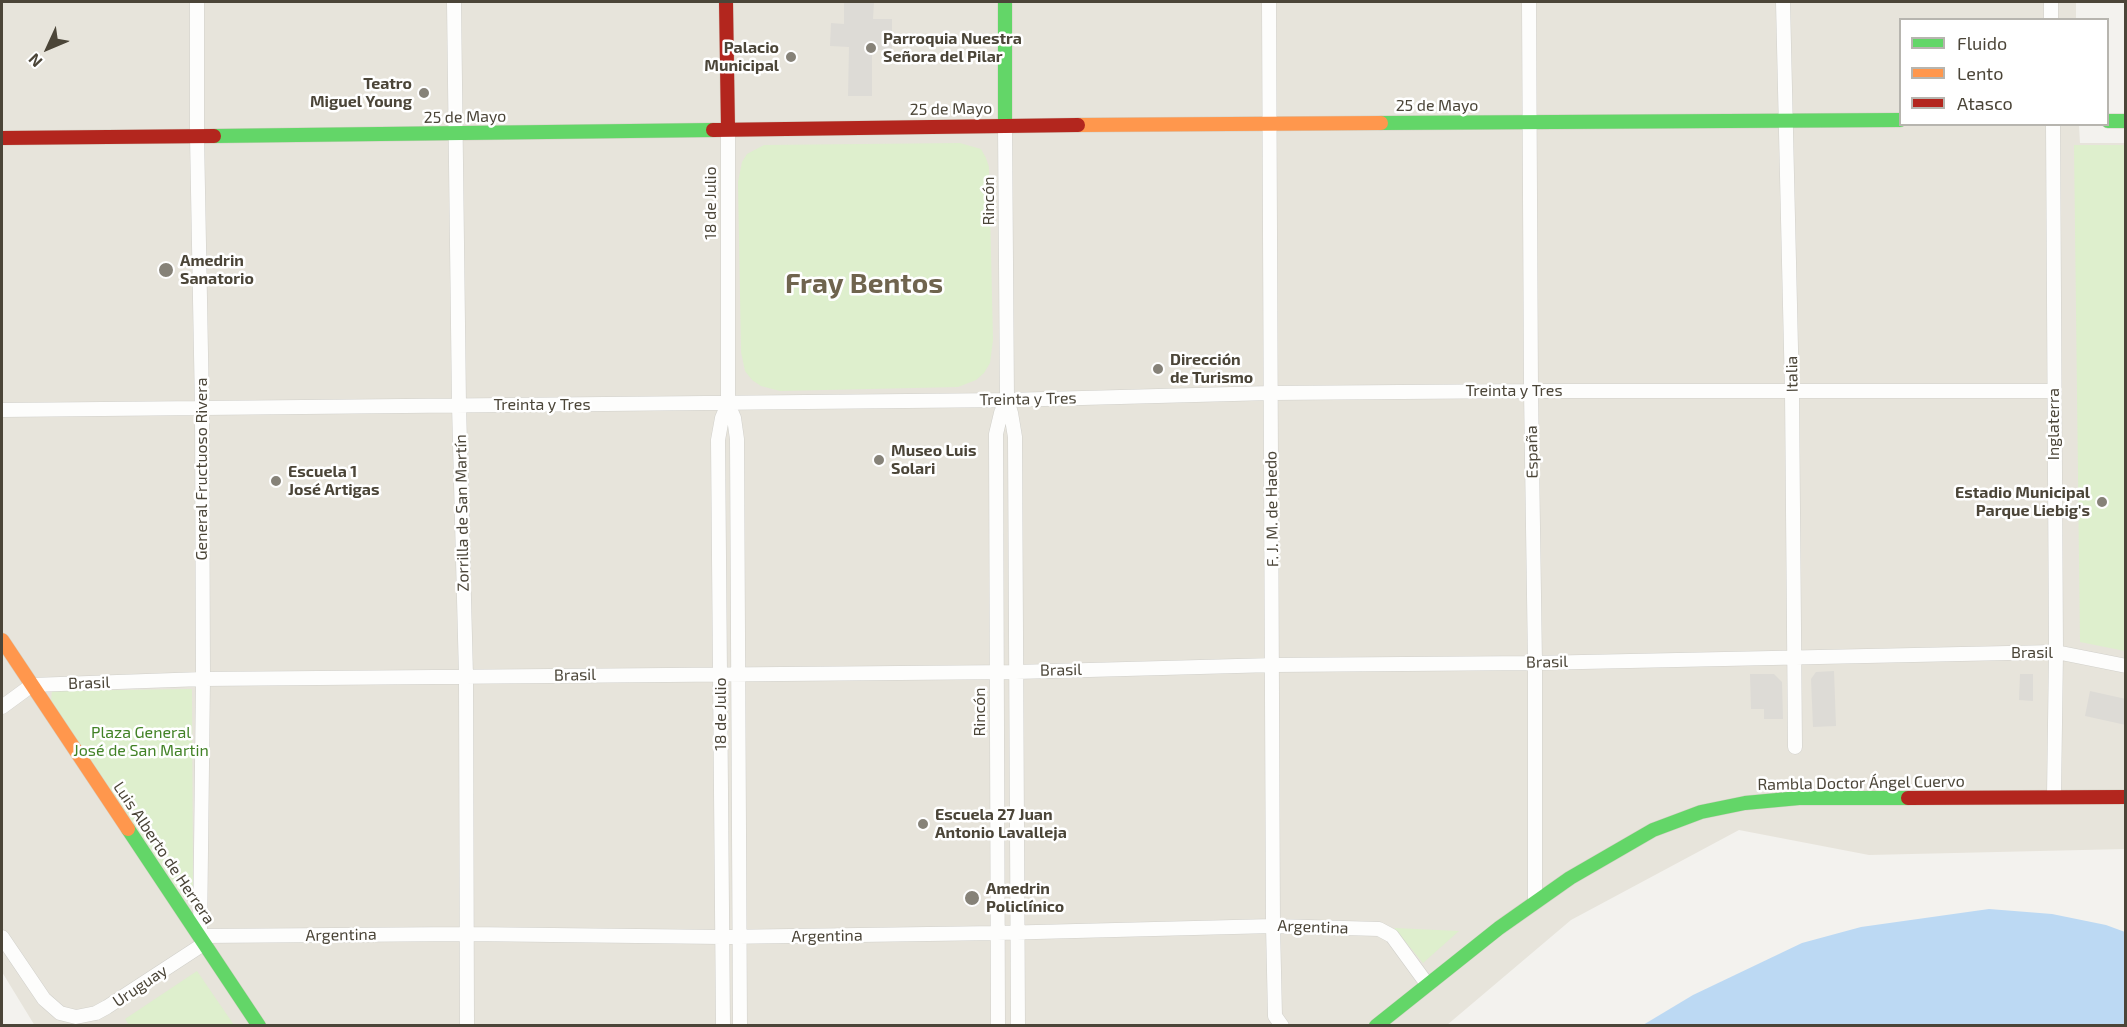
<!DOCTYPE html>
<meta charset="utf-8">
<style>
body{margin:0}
#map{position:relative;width:2127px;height:1027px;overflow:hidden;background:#f3f2ee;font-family:"Exo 2",sans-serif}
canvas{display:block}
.frame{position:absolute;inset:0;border:3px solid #4b4538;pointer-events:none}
.legend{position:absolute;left:1899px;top:18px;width:210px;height:108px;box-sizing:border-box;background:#fff;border:2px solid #b7b5af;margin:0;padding:8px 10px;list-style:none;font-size:18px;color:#4b4538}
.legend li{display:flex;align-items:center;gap:12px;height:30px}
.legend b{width:30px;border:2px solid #b7b5af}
.north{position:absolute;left:18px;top:18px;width:60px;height:60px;-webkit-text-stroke:4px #fff;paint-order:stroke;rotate:226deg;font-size:16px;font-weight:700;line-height:24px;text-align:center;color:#4b4538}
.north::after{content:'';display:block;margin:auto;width:21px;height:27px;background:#4b4538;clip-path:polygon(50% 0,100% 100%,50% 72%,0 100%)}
</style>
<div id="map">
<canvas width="2127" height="1027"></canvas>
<div class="frame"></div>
<ul class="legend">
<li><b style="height:8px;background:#63d668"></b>Fluido</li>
<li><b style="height:8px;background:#ff974d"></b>Lento</li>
<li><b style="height:8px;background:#b3261e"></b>Atasco</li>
</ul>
<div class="north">N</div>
</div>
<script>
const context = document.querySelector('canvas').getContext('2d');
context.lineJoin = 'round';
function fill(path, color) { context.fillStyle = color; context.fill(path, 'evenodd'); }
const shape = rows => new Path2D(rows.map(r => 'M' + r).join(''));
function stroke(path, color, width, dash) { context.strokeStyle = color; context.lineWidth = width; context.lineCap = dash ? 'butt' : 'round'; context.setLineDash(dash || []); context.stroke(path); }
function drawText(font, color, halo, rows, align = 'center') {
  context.font = font + ' "Exo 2",sans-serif'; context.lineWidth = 5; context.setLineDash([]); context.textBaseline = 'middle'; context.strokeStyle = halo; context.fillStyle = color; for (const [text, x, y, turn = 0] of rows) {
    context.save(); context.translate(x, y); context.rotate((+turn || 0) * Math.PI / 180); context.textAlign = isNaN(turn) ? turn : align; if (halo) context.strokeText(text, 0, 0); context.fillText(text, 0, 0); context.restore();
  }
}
const residential = shape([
 [2,2,2076,2,2076,19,1900,20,1900,124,2079,125,2080,143,2125,143,2125,849,1869,855,1739,830,1571,920,1447,1025,35,1026,2,972]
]);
const green = shape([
 [960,143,981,149,986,158,989,167,993,340,990,363,984,373,976,380,958,387,780,391,761,386,752,380,745,371,741,352,738,182,742,162,747,154,764,145],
 [2074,145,2125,145,2125,651,2080,642],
 [192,689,193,897,183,897,51,701,52,691],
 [1394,928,1395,928,1459,931,1423,963],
 [197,971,234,1025,129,1025,125,1019]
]);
const water = shape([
 [1989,909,2052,914,2106,925,2125,932,2125,1025,1643,1025,1693,995,1802,943,1861,927]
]);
const building = shape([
 [844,2,874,2,873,19,892,19,892,50,872,50,872,96,848,96,849,47,830,46,831,23,844,24],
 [1834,671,1836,726,1813,727,1811,679,1816,672],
 [1750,674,1774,674,1782,682,1783,719,1764,719,1764,709,1751,709],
 [2020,674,2033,674,2033,701,2019,700],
 [2090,691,2126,699,2126,725,2085,716]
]);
const street = shape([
 [197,2,197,136,202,408,203,679,200,936,467,934,722,937,997,933,1273,926,1379,929,1392,936,1427,984],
 [454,2,459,405,466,676,467,1026],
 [1269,2,1273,926,1275,1016,1282,1026],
 [1529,2,1531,391,1535,663,1535,902],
 [1783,2,1792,392,1795,747],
 [2051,2,2051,20],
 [2053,124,2056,652,2054,796],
 [1005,125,1007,400,1011,413,1015,437,1018,1026],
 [728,404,734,418,737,439,740,1026],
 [2,410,1007,400,1271,393,1531,391,2054,391],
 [2,707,32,685,203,679,1015,672,1274,665,1535,663,2056,652,2126,666],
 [2,937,44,999,60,1013,76,1017,96,1013,107,1007,205,943],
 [723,1026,718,440,722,418,728,404,728,129],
 [998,1026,996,434,1001,413,1007,400]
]);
const fast = shape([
 [1005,2,1005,125],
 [2108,121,2126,121],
 [1381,123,1900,120],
 [214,136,713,130],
 [128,829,259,1026],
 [1376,1026,1499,928,1570,878,1653,830,1701,812,1745,803,1799,798,1908,798]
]);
const slow = shape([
 [1078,125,1381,123],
 [2,640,128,829]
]);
const jam = shape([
 [726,2,728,129],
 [713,130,1078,125],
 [2,138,214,136],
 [1908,798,2126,797]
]);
const markers = [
 [871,48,6,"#868278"],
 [791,57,6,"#868278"],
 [424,93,6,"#868278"],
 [166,270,8,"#868278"],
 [1158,369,6,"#868278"],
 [879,460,6,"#868278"],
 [276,481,6,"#868278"],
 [2102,502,6,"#868278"],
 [923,824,6,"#868278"],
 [972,898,8,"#868278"]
];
const poiNames = [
 ["Parroquia Nuestra",883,39],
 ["Señora del Pilar",883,57],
 ["Palacio",779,48,"right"],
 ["Municipal",779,66,"right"],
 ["Teatro",412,84,"right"],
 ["Miguel Young",412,102,"right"],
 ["Amedrin",180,261],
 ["Sanatorio",180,279],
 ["Dirección",1170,360],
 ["de Turismo",1170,378],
 ["Museo Luis",891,451],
 ["Solari",891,469],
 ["Escuela 1",288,472],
 ["José Artigas",288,490],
 ["Estadio Municipal",2090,493,"right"],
 ["Parque Liebig's",2090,511,"right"],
 ["Escuela 27 Juan",935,815],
 ["Antonio Lavalleja",935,833],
 ["Amedrin",986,889],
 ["Policlínico",986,907]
];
const streetNames = [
 ["25 de Mayo",1437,106],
 ["25 de Mayo",951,109,-1],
 ["25 de Mayo",465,117,-1],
 ["Rincón",989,201,-90],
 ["18 de Julio",711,203,-90],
 ["Italia",1792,374,-91],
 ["Treinta y Tres",1514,391],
 ["Treinta y Tres",1028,399,-1],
 ["Treinta y Tres",542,405],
 ["Inglaterra",2054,424,-90],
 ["España",1532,452,-91],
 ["General Fructuoso Rivera",202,469,-90],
 ["F. J. M. de Haedo",1272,509,-91],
 ["Zorrilla de San Martín",462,513,-91],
 ["Brasil",2032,653],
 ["Brasil",1547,662,-1],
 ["Brasil",1061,670,-1],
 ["Brasil",575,675,-1],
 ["Brasil",89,683,-2],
 ["Rincón",980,712,-90],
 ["18 de Julio",721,714,-90],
 ["Rambla Doctor Ángel Cuervo",1861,783,-1],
 ["Luis Alberto de Herrera",164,853,56],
 ["Argentina",1313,927,2],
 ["Argentina",341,935,-1],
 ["Argentina",827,936,-1],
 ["Uruguay",140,986,-34]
];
const parkNames = [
 ["Plaza General",141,733],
 ["José de San Martin",141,751]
];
const townNames = [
 ["Fray Bentos",864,284]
];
fill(residential, '#e7e4db');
fill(green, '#deefcd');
fill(water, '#bcd9f3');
fill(building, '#dddbd6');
stroke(street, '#d1d0cb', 15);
stroke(fast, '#d3d0c4', 15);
stroke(slow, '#d3d0c4', 15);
stroke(jam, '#d3d0c4', 15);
stroke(street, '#fdfdfc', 14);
stroke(fast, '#63d668', 14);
stroke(slow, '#ff974d', 14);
stroke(jam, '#b3261e', 14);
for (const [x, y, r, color] of markers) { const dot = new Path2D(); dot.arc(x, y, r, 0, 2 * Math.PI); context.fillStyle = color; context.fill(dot); stroke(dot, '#fff', 2); }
drawText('bold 16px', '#4b4538', '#fff', poiNames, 'left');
drawText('16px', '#4b4538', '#fff', streetNames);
drawText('16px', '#428226', '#fff', parkNames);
drawText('bold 28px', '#6f644e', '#fff', townNames);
</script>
